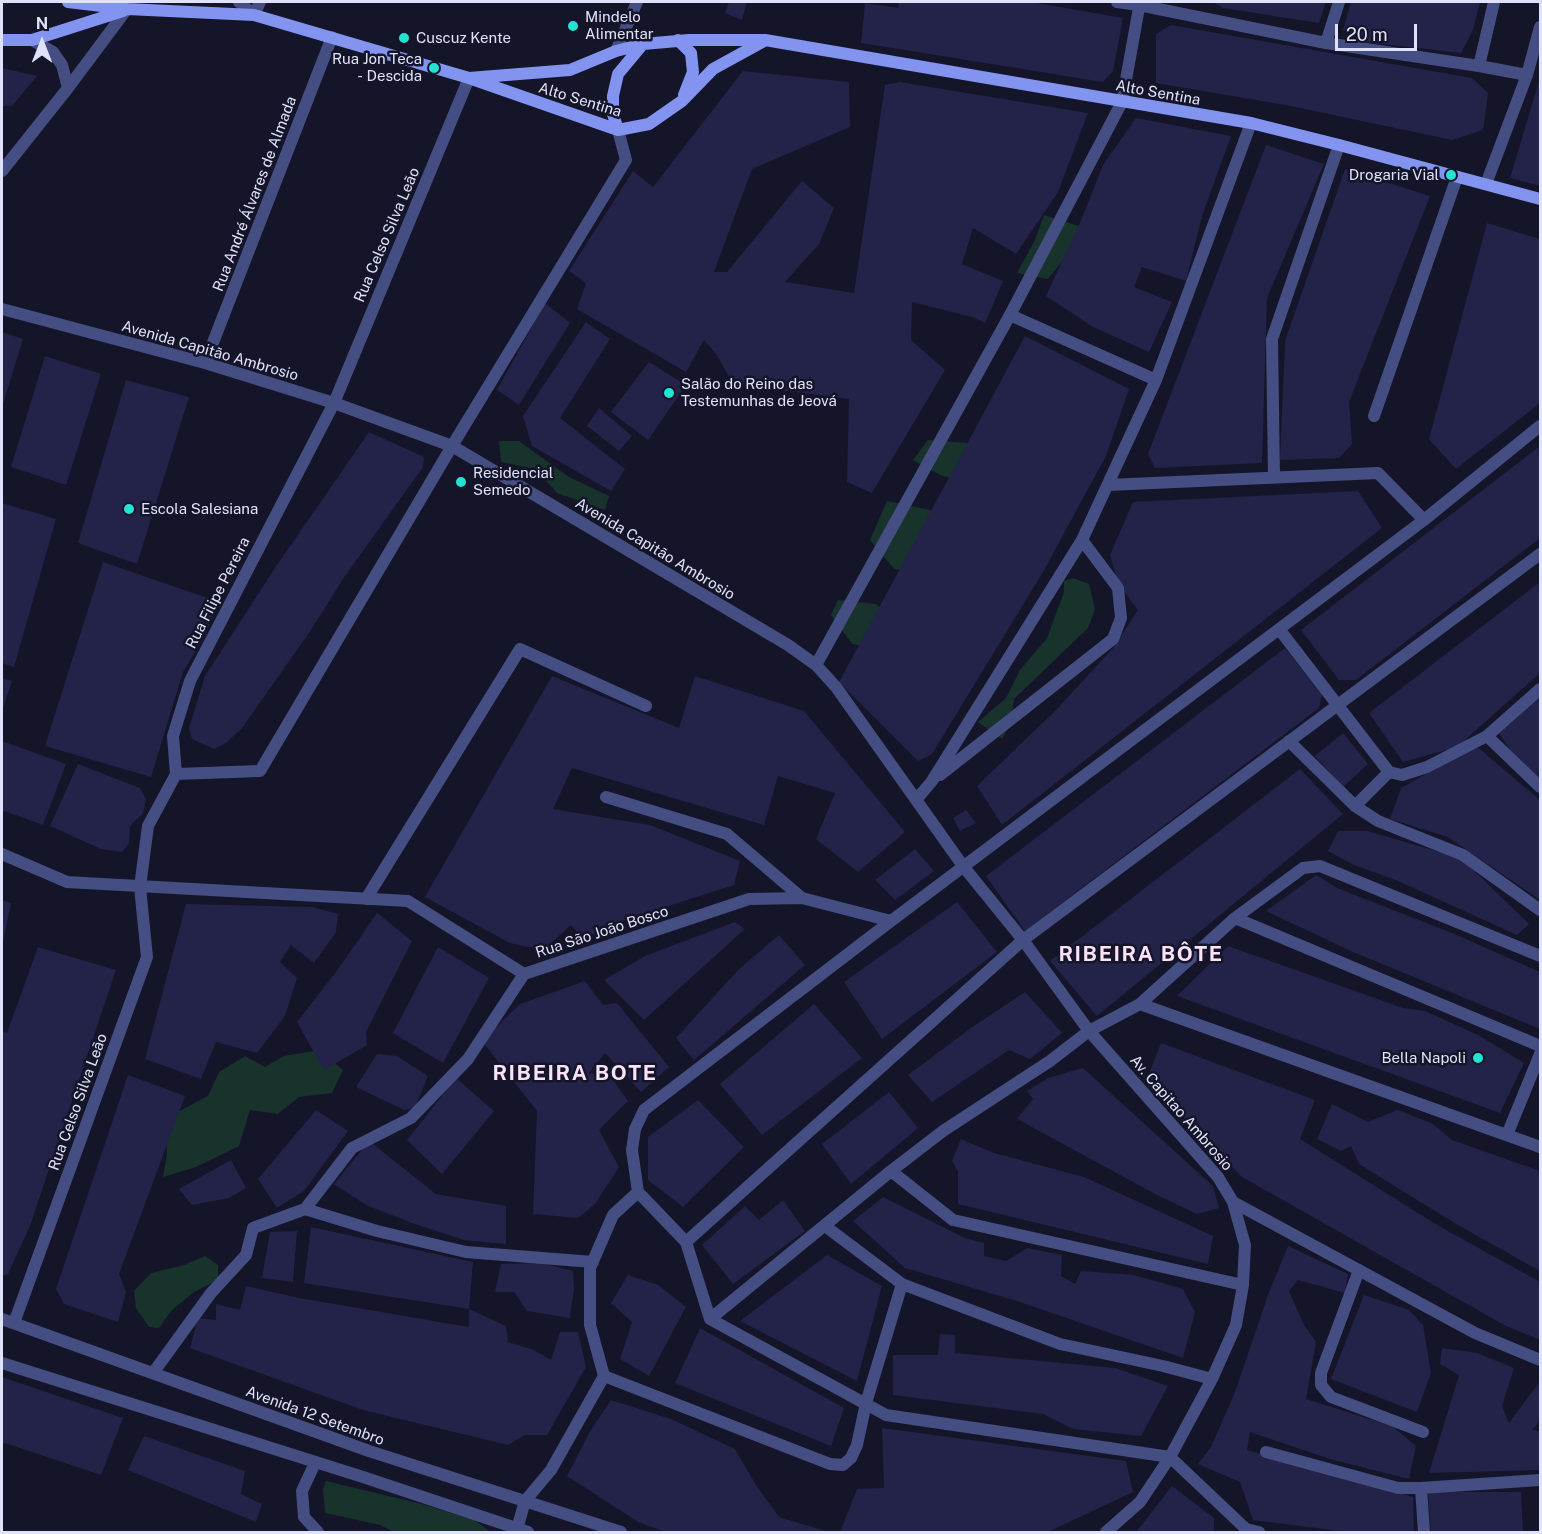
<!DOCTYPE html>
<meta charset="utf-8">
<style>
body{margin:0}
#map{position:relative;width:1542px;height:1534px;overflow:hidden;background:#141529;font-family:"Public Sans",sans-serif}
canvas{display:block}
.frame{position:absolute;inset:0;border:3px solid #e0e2fb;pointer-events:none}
.north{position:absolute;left:12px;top:12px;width:60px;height:60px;-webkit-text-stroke:4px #141529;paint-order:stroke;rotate:0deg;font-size:16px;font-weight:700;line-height:24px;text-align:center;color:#e0e2fb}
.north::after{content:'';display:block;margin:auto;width:21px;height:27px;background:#e0e2fb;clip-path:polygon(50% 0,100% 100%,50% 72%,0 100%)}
.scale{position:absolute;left:1335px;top:24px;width:82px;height:27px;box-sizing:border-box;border:3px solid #e0e2fb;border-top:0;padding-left:8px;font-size:18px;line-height:21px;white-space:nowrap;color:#e0e2fb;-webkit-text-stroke:4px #141529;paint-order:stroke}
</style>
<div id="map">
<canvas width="1542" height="1534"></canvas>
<div class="frame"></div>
<div class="north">N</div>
<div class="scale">20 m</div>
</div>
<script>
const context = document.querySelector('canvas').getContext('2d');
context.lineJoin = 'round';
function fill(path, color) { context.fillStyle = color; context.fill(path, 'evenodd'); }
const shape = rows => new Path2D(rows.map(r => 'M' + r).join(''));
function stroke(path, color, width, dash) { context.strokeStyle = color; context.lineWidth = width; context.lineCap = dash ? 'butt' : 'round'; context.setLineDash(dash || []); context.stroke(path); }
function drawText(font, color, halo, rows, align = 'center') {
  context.font = font + ' "Public Sans",sans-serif'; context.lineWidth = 5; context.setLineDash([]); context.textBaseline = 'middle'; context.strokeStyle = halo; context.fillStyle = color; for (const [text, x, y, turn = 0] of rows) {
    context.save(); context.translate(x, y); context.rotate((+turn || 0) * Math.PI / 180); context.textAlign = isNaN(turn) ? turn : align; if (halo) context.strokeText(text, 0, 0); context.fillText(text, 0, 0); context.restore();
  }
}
const green = shape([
 [1044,215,1082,227,1069,253,1048,279,1017,273,1035,240],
 [928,440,967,443,968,461,959,479,942,476,913,460],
 [499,441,519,441,569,477,609,496,605,510,557,493,536,469,501,462],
 [887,501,930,510,937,553,917,572,894,569,870,540],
 [1073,578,1089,584,1095,609,1088,628,1014,699,1011,722,1002,739,978,722,1006,698,1020,670,1047,638,1064,592,1064,581],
 [838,600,876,604,889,618,874,648,852,644,831,615],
 [320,1050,343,1070,332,1093,299,1097,278,1114,250,1110,239,1146,196,1167,163,1177,167,1153,164,1119,208,1096,219,1072,245,1056,265,1067,284,1056],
 [205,1256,218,1265,218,1280,194,1292,171,1311,159,1328,149,1327,136,1308,134,1291,151,1273,184,1265],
 [326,1481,422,1504,474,1520,491,1532,394,1532,380,1525,325,1513,323,1489]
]);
const building = shape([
 [729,2,747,2,742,20,725,13],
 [899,2,1031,2,1123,18,1113,71,1103,82,861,43,865,3,898,8],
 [1213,2,1326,2,1319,23,1223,8],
 [1351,2,1480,2,1473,30,1461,53,1366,42,1343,30],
 [1171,25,1472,78,1488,93,1483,130,1452,140,1291,106,1156,83,1156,34],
 [2,68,37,76,12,106,2,106],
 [743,71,849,82,850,127,752,169,714,272,727,272,802,181,834,208,819,244,785,282,854,293,885,85,900,82,1088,113,1058,192,1016,254,973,228,962,264,1003,281,985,323,972,317,912,302,911,340,945,370,872,493,847,482,849,399,733,384,717,355,704,340,686,372,577,309,586,283,569,271,633,171,653,187],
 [1540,78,1540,186,1510,178],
 [1136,118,1231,136,1202,216,1186,281,1142,267,1134,287,1172,302,1149,352,1093,327,1046,296,1082,218,1103,165],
 [1266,145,1324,164,1267,298,1262,463,1155,468,1148,454],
 [1345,169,1430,196,1349,402,1352,444,1339,458,1280,460,1285,341],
 [1487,223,1540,239,1540,403,1456,469,1429,439],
 [545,303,570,323,519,405,497,390],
 [586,322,610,339,560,418,625,469,611,491,532,446,523,416],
 [2,332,23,339,2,407],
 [1025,336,1129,389,1106,456,1043,572,932,754,918,761,839,682],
 [45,356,101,374,66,485,11,467],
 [649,362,686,385,648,440,611,412],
 [126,380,189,397,137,564,78,543],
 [599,408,632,436,619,451,587,426],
 [369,432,424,457,423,467,343,579,311,630,242,728,226,743,214,749,192,739,189,728,205,676,275,568],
 [1540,446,1540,538,1356,680,1339,680,1301,630],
 [1358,491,1382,528,1002,825,977,786,1056,710,1114,647,1138,610,1118,583,1110,555,1133,502],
 [2,503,56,519,14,667,2,663],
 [103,562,219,602,203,639,183,672,151,777,45,746],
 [1540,582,1540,673,1457,747,1403,762,1369,713],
 [1285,648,1322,695,1319,708,1025,931,986,876],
 [552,676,679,728,695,676,804,711,905,832,858,872,816,839,835,793,778,776,764,825,572,768,553,809,650,825,740,861,734,885,615,923,584,939,571,925,543,950,510,943,425,897],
 [2,678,12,681,2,711],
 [1539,693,1540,693,1540,780,1516,759,1499,733],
 [1343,733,1368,764,1343,787,1315,756],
 [2,741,66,764,43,825,2,810],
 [1476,746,1540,800,1540,900,1448,837,1390,819,1401,788],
 [78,764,140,788,146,799,143,813,130,826,129,843,122,852,101,849,50,826],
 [1300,769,1343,814,1097,1016,1050,961],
 [966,810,976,823,960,831,953,818],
 [1338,831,1367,831,1461,858,1529,924,1517,935,1398,881,1354,865,1328,851],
 [915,849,934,871,895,900,875,880],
 [1316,875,1337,888,1457,935,1540,972,1540,1029,1353,952,1266,911],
 [2,900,11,903,3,942,2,942],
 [957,902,997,952,882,1039,844,982],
 [186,904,312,907,338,914,336,932,314,963,291,945,280,962,297,978,285,1016,257,1053,216,1042,201,1079,145,1059],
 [377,913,412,941,366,1032,367,1045,324,1070,297,1022,339,968],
 [735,922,745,929,644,1020,604,980,645,956],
 [779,935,805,965,694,1060,676,1038,738,970],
 [1228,946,1403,1008,1425,1011,1478,1035,1524,1063,1500,1113,1177,996],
 [38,947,116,970,30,1226,8,1274,2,1276,2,1031,7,1033],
 [438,947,489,978,443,1063,393,1033],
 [585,981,603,1005,617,1003,669,1067,641,1092,605,1053,589,1073,611,1077,628,1101,599,1130,619,1167,595,1204,578,1218,533,1214,537,1111,482,1041,520,1004],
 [1025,992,1062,1033,1030,1059,1009,1050,932,1102,908,1075,971,1028],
 [814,1004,862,1058,762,1135,720,1084],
 [1161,1043,1315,1100,1300,1139,1437,1225,1540,1282,1540,1340,1506,1326,1242,1177,1147,1079],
 [377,1054,397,1056,428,1076,415,1108,404,1110,356,1087],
 [1083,1068,1213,1186,1219,1208,1197,1214,1159,1196,1017,1119,1033,1099,1027,1091,1048,1078],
 [128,1075,185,1096,119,1274,126,1292,118,1322,64,1304,56,1289],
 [456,1078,494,1111,442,1174,407,1140],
 [889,1092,918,1128,851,1184,822,1144],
 [698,1100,744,1147,683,1207,648,1180,648,1137],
 [1332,1104,1368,1122,1398,1110,1433,1124,1452,1140,1540,1171,1540,1271,1456,1224,1359,1164,1351,1146,1341,1151,1317,1139],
 [316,1110,348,1131,304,1191,277,1208,258,1179],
 [961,1139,994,1153,1084,1177,1213,1236,1208,1264,958,1204,958,1171,952,1161],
 [369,1141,436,1194,506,1206,506,1244,464,1240,412,1223,366,1205,334,1184],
 [231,1160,246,1188,229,1198,192,1205,179,1189],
 [883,1197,965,1238,984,1243,984,1256,1006,1261,1027,1248,1062,1255,1061,1276,1075,1284,1081,1271,1134,1275,1183,1289,1195,1312,1183,1358,1017,1301,905,1268,853,1221],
 [783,1200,805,1231,733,1284,702,1245,745,1206,759,1220],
 [311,1227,473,1262,469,1309,506,1326,508,1342,534,1350,551,1360,560,1332,578,1332,586,1367,547,1435,525,1435,508,1445,363,1410,190,1348,198,1318,216,1320,216,1304,240,1310,246,1286,299,1298,469,1327,469,1309,304,1283],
 [297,1231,293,1282,262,1278,270,1232],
 [1288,1246,1348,1274,1345,1293,1298,1280,1289,1291,1304,1325,1316,1342,1306,1399,1392,1426,1416,1446,1409,1479,1330,1459,1250,1432,1247,1450,1413,1497,1414,1532,1347,1532,1253,1520,1240,1482,1198,1464,1211,1447,1235,1392,1268,1295],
 [827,1255,882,1286,857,1381,740,1321],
 [542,1263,573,1271,574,1289,570,1318,527,1311,514,1292,495,1292,501,1264],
 [628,1275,658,1285,686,1307,649,1376,620,1359,632,1322,611,1303],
 [1364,1295,1409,1310,1423,1325,1431,1373,1417,1412,1331,1379],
 [700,1328,844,1408,831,1446,675,1383],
 [940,1334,955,1335,955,1353,1115,1368,1168,1386,1141,1436,1073,1429,1043,1414,893,1395,893,1355,938,1355],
 [1442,1348,1477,1353,1514,1368,1502,1406,1509,1423,1540,1381,1540,1421,1532,1430,1540,1431,1540,1470,1429,1473,1459,1375,1440,1364],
 [2,1377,123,1418,101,1475,2,1442],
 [611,1400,671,1419,735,1449,756,1485,779,1517,829,1532,666,1532,638,1522,567,1476,589,1433],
 [882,1428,1126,1461,1133,1492,1048,1532,840,1532,857,1489,884,1488],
 [144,1436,245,1471,241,1494,262,1504,256,1522,128,1470],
 [1172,1486,1214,1518,1214,1532,1136,1532],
 [1428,1492,1521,1492,1523,1531,1431,1532]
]);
const service = shape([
 [1117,2,1139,5],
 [1374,416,1457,177],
 [606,797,727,834,802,898],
 [315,1463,302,1491,304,1517,318,1532]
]);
const minor = shape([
 [239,2,254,15,260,2],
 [1139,5,1326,43,1479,66,1527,75],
 [32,40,53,52,62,65,68,88],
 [1326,43,1339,2],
 [616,51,637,2],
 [1479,66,1494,2],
 [2,171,68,88,127,9],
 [1486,184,1527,75,1540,27],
 [2,309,205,363,334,403,452,446,788,645,816,665,836,687,963,866,1023,940,1089,1031,1218,1177,1233,1202,1245,1245,1243,1285,1236,1325,1212,1379,1170,1457,1140,1502,1106,1532],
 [1010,315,1156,380],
 [205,363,332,37],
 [1274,478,1272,339,1339,145],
 [1108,485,1378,473,1424,520],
 [1279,629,1389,772,1402,775,1427,767,1487,736,1540,689],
 [816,665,1010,315,1122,102,1140,2],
 [1487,736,1540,787],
 [1289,741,1355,806,1378,821,1463,855,1540,910],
 [176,774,260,771,452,446,626,160,618,130],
 [176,774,173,736,190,681,334,403,469,78],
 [940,775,1113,639,1121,618,1118,588,1082,540],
 [916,800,932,781,1082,540,1156,380,1251,123],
 [1355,806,1389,772],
 [2,854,67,882,408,901,524,974,749,899,802,898,891,921,1424,520,1540,426],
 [366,899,520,649,646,706],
 [1235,918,1540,1046],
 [1140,1004,1540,1147],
 [1507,1135,1540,1054],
 [891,1171,953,1220,1243,1285],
 [638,1192,632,1150,635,1129,644,1110,891,921],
 [1233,1202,1475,1333,1540,1360],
 [305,1209,377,1231,466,1252,593,1262],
 [825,1226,902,1284,1060,1344,1163,1366,1212,1379],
 [686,1242,1023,940,1540,554],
 [1359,1270,1321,1373,1321,1385,1331,1397,1423,1432],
 [710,1319,891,1171,943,1131,1050,1061,1089,1031,1140,1004,1235,918,1303,868,1320,866,1540,956],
 [14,1323,147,957,140,887,148,826,176,774],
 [153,1373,211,1293,246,1255,253,1228,305,1209,352,1148,411,1118,468,1059,524,974],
 [604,1376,830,1464,843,1465,851,1458,857,1445,866,1403,902,1284],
 [1266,1452,1398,1488,1421,1488,1540,1480],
 [1421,1488,1424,1532],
 [517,1529,525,1501,551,1470,604,1376,590,1325,590,1268,613,1215,638,1192,686,1242,710,1319,886,1415,1170,1457,1246,1529,1259,1532]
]);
const tertiary = shape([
 [2,1319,369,1451,621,1532],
 [2,1363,363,1477,528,1532]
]);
const secondary = shape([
 [68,2,127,9,254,15,469,78,618,130,649,124,682,101,713,69,764,41],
 [2,40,32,40,123,11],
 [678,40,691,53,693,72,684,95],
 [469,78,570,70,616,51,643,44,689,40,765,40,1251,123,1339,145,1540,199],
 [618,130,613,114,613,96,618,74,643,44]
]);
const markers = [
 [573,26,6,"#23e4d3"],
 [404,38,6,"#23e4d3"],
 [434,68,6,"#23e4d3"],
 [1451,175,6,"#23e4d3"],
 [669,393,6,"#23e4d3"],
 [461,482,6,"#23e4d3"],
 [129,509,6,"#23e4d3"],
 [1478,1058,6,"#23e4d3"]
];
const poiNames = [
 ["Mindelo",585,17],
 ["Alimentar",585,34],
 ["Cuscuz Kente",416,38],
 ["Rua Jon Teca",422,59,"right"],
 ["- Descida",422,76,"right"],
 ["Drogaria Vial",1439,175,"right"],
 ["Salão do Reino das",681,384],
 ["Testemunhas de Jeová",681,401],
 ["Residencial",473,473],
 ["Semedo",473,490],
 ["Escola Salesiana",141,509],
 ["Bella Napoli",1466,1058,"right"]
];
const streetNames = [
 ["Alto Sentina",1158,93,10],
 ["Alto Sentina",580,100,17],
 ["Rua André Álvares de Almada",255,194,-69],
 ["Rua Celso Silva Leão",387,235,-67],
 ["Avenida Capitão Ambrosio",210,351,16],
 ["Avenida Capitão Ambrosio",655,549,31],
 ["Rua Filipe Pereira",218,593,-63],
 ["Rua São João Bosco",602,932,-18],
 ["Rua Celso Silva Leão",78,1102,-70],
 ["Av. Capitao Ambrosio",1181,1113,49],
 ["Avenida 12 Setembro",315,1416,20]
];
const districtNames = [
 ["RIBEIRA BÔTE",1141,955],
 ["RIBEIRA BOTE",575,1074]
];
fill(green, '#18322c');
fill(building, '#232248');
stroke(service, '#454e82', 12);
stroke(minor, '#454e82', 12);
stroke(tertiary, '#454e82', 12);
stroke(secondary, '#8294f0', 12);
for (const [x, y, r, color] of markers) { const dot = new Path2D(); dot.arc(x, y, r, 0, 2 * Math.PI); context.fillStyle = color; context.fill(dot); stroke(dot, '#141529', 2); }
drawText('15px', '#e0e2fb', '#141529', poiNames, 'left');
drawText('15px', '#e0e2fb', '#141529', streetNames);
context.letterSpacing = '1.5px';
drawText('bold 21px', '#fbe2f7', '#141529', districtNames);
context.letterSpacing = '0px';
</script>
